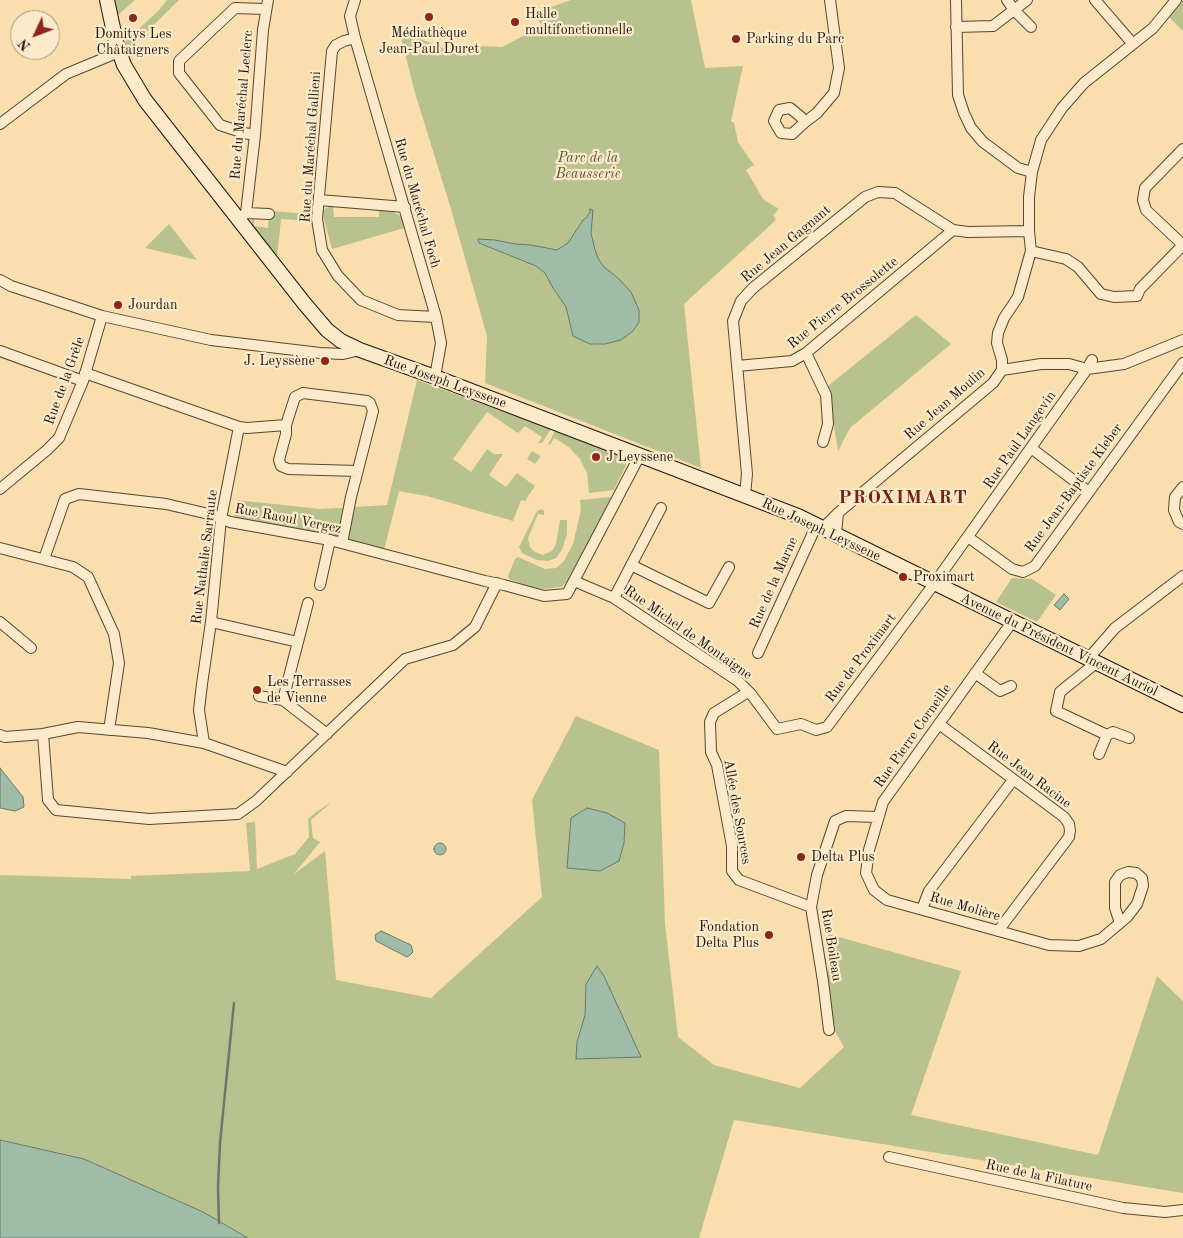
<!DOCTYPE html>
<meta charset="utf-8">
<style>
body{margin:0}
#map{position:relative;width:1183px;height:1238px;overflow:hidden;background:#fbdeae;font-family:"Old Standard TT",serif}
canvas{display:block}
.north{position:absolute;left:10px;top:10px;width:50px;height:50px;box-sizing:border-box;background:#fceaca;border:1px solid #a3947e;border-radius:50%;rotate:227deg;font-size:14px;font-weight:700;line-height:20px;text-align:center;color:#1e140d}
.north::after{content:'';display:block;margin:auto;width:18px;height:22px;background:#8f2418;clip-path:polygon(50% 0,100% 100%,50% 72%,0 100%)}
</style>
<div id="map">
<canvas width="1183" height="1238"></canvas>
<div class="north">N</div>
</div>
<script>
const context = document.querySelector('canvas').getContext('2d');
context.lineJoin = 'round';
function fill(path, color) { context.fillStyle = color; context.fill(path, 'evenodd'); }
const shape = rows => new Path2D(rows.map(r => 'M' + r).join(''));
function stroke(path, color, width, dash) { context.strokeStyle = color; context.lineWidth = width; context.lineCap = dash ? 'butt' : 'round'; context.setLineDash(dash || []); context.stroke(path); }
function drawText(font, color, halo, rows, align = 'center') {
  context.font = font + ' "Old Standard TT",serif'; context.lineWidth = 4.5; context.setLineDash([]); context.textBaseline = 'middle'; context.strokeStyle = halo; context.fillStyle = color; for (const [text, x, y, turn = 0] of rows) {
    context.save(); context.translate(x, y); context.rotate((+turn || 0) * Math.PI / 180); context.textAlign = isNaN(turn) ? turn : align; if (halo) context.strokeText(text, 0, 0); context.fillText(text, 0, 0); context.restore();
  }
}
const green = shape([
 [113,0,135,0,118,15],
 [167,0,179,0,127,51,125,42,159,10],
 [571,0,691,0,705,68,743,66,731,121,734,123,738,142,754,165,746,170,763,199,779,209,773,215,776,220,684,304,701,468,485,383,487,336,451,209,415,93,399,30,462,56,479,46,502,47,542,26,534,13],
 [1180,0,1183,0,1183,31,1169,17],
 [333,206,334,217,379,217,379,210,393,212,401,216,404,228,332,249,322,212,326,208],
 [269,211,311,214,311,221,281,219,277,257,251,227,252,218,254,218,254,226,268,228],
 [169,224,197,260,145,248],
 [916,315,951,344,850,428,838,451,828,386],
 [417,380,551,429,542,443,538,443,542,437,525,426,518,433,487,412,453,459,471,472,487,449,494,454,503,454,489,475,506,487,517,473,535,486,525,501,521,500,513,521,427,496,399,491,384,550,239,520,234,517,236,500,320,509,387,505],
 [555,431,620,456,626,465,614,490,589,493,587,473,580,459,570,448,558,440,554,438,550,445,548,444],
 [532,451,541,456,535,464,527,459],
 [611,497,590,541,567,581,562,587,543,589,531,587,509,579,508,576,515,559,518,557,545,569,556,568,564,561,573,544,581,510,580,500],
 [541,509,544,511,544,515,538,514,528,538,530,547,535,552,543,555,552,551,556,544,560,520,567,520,567,534,562,550,556,558,548,561,537,560,522,553,519,547,537,511],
 [1012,578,1032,579,1056,595,1037,622,996,602],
 [576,716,659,750,665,923,678,1037,714,1065,800,1088,844,1047,832,1026,828,979,828,934,961,971,911,1115,1098,1155,1157,976,1183,1001,1183,1193,734,1120,699,1238,248,1238,203,1212,84,1159,0,1140,0,875,131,879,131,876,250,871,246,823,255,822,257,869,295,854,309,837,308,819,316,812,332,802,311,820,313,838,320,842,294,874,325,851,336,980,431,998,542,897,532,800]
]);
const water = shape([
 [590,209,593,210,591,233,595,250,598,258,603,266,618,278,631,292,639,310,639,322,633,331,621,340,605,344,590,344,573,336,566,307,553,288,545,273,536,266,479,243,478,239,495,240,515,244,531,245,557,250,568,243,583,220,586,218,590,212,590,209],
 [1064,594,1069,599,1060,610,1054,605,1064,594],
 [0,768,23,797,24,807,15,811,0,808,0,768],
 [587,808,607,813,625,823,624,843,619,861,600,871,567,868,571,818,587,808],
 '434 849a6 6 0 1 1 12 0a6 6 0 1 1-12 0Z',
 [381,931,411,945,413,952,410,955,407,957,376,941,375,935,381,931],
 [597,966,604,976,641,1057,576,1059,577,1042,585,1015,586,984,597,966],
 [0,1140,84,1159,203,1212,248,1238,0,1238,0,1140]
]);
const stream = shape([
 [219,1223,218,1187,220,1143,234,1003]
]);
const street = shape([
 [355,0,350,16,355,38,436,317,441,343,435,377],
 [956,0,958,95,964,113,971,128,983,142,1018,168,1032,172],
 [1007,0,1014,10,1031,27],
 [1095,0,1133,44],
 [1176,0,1153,28,1084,83,1062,108,1041,140,1032,172,1029,197,1029,231,1031,251,1066,259,1078,267,1101,294,1114,297,1137,296,1140,289,1183,245],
 [956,27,993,26,1027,0],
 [355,38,344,41,336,45,332,51,317,219,322,250,338,276,361,300,398,315,436,317],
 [804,123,801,117,790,108,779,110,774,121,781,133,792,134,804,123,817,113,834,93,839,68,830,0],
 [0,124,66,74,119,52],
 [255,135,244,133,220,125,179,73,179,61,235,8,265,9],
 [1183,149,1145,188,1143,200,1146,210,1183,245],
 [319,200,405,207],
 [246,213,255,135,263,30,268,0],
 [241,217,246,213,269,214],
 [0,280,11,286,102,316,211,340,320,353,343,354,360,350],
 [0,351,83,381],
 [806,353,826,395,828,424,823,442],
 [737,366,792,361,806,353,953,230],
 [1002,370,1002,360,997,343,998,333,1004,318,1018,297,1031,251],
 [85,373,239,427,221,519,211,622,202,684,199,710,204,743],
 [286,425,286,434,279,460,281,466,288,469,357,471],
 [239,427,247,428,286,425,295,397,303,393,367,401,370,403,373,411,351,497,342,543],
 [1031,448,1089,492],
 [1183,487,1175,497,1174,510,1179,522,1183,524],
 [0,489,47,450,59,438,83,381,102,316],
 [745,495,747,474,733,321,741,301,753,288,865,197,878,192,895,193,953,230,968,232,1029,231],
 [838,513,993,383,1002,370,1041,364,1069,364,1087,369,1124,364,1183,340],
 [823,528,838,513,836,534],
 [968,537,1012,569,1023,572,1035,566,1183,363],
 [0,548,73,567,88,577,114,634,119,663,109,730],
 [44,559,65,499,79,494,166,504,213,515,230,522,330,540,485,581,504,585,544,596,567,594,640,455],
 [631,565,709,603,729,567],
 [574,581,614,598,738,681,751,694,777,729,801,724,816,730,827,727,934,584,1087,369,1092,360],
 [320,585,330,540],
 [614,598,661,508],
 [0,622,31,648],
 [211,622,298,642],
 [1012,622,883,802,869,850,866,873,874,890,887,900,1049,945,1079,946,1101,939,1120,923,1127,917,1137,904,1143,886,1142,878,1136,873,1128,872,1120,875,1115,882,1115,908,1120,923],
 [758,653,817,524],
 [1088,659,1115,628,1183,576],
 [1096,663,1060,692,1056,711,1107,735,1099,754],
 [975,673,1000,691,1011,686],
 [748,692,714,713,710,722,711,752,717,765,732,846,732,871,739,880,811,907],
 [259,696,283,700,327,734],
 [283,700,308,603],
 [939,724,1064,817,1069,824,1070,831,1069,837,998,931],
 [43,734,48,800,56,810,149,819,238,814,256,801,405,659,453,645,475,627,497,583],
 [0,735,5,737,43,734,78,727,148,733,204,743,287,772],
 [1107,735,1113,732,1129,738],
 [922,909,929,891,1013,780],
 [829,1030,823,981,811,907,817,875,835,821,846,816,878,817],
 [889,1157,1123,1208,1165,1212,1183,1210]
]);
const secondary = shape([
 [107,0,116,42,124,65,145,100,304,303,327,330,341,341,360,350,435,377,798,516,1183,705]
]);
const markers = [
 [429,17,5,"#8f2418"],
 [133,18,5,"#8f2418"],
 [515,22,5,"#8f2418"],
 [736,39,5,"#8f2418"],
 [118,305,5,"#8f2418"],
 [325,361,5,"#8f2418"],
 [596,457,5,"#8f2418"],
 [903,577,5,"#8f2418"],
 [257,690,5,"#8f2418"],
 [801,857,5,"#8f2418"],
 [769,935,5,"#8f2418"]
];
const poiNames = [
 ["Halle",525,14],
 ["multifonctionnelle",525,30],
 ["Médiathèque",429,33,"center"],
 ["Jean-Paul Duret",429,49,"center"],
 ["Domitys Les",133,34,"center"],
 ["Châtaigners",133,50,"center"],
 ["Parking du Parc",746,39],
 ["Jourdan",128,305],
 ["J. Leyssène",315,361,"right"],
 ["J Leyssene",606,457],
 ["Proximart",913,577],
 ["Les Terrasses",267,682],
 ["de Vienne",267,698],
 ["Delta Plus",811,857],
 ["Fondation",759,927,"right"],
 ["Delta Plus",759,943,"right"]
];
const streetNames = [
 ["Rue du Maréchal Leclerc",242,105,-85],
 ["Rue du Maréchal Gallieni",311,147,-86],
 ["Rue du Maréchal Foch",417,203,74],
 ["Rue Jean Gagnant",786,244,-40],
 ["Rue Pierre Brossolette",843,303,-39],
 ["Rue de la Grêle",65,381,-70],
 ["Rue Joseph Leyssene",445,382,20],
 ["Rue Jean Moulin",945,404,-41],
 ["Rue Paul Langevin",1020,440,-55],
 ["Rue Jean-Baptiste Kleber",1074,488,-54],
 ["Rue Raoul Vergez",288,519,11],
 ["Rue Joseph Leyssene",821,530,25],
 ["Rue Nathalie Sarraute",205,557,-83],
 ["Rue de la Marne",774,583,-66],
 ["Rue Michel de Montaigne",688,633,35],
 ["Avenue du Président Vincent Auriol",1059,645,26],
 ["Rue de Proximart",861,658,-53],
 ["Rue Pierre Corneille",913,736,-55],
 ["Rue Jean Racine",1029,775,37],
 ["Allée des Sources",737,812,80],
 ["Rue Molière",965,907,16],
 ["Rue Boileau",831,945,81],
 ["Rue de la Filature",1039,1176,12]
];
const parkNames = [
 ["Parc de la",588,158],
 ["Beausserie",588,174]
];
const districtNames = [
 ["PROXIMART",903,498]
];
fill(green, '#b8c28f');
fill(water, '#9fbca9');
stroke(water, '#6b796b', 1);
stroke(stream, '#6b796b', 2.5);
stroke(street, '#554635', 12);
stroke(secondary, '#1e140d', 16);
stroke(street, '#fceaca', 10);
stroke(secondary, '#fceaca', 14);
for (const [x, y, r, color] of markers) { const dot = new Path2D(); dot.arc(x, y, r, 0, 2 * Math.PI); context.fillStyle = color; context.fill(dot); stroke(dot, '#fceaca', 2); }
drawText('14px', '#1e140d', '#fceaca', poiNames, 'left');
drawText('14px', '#1e140d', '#fceaca', streetNames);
drawText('italic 14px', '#54513a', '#fceaca', parkNames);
context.letterSpacing = '1px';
drawText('bold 19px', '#7a1f14', '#fceaca', districtNames);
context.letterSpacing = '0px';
</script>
